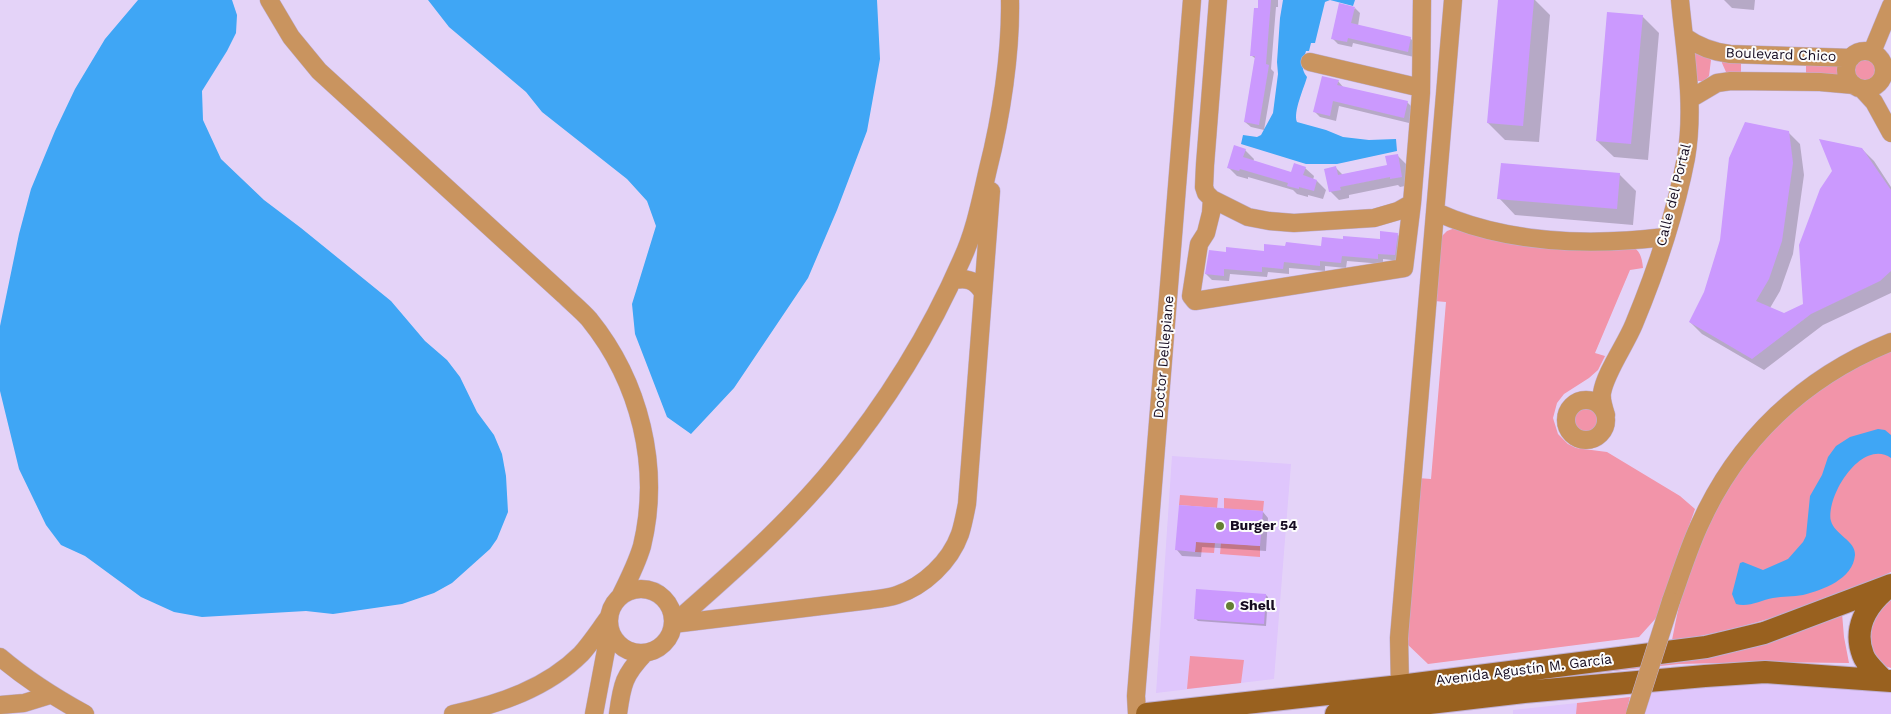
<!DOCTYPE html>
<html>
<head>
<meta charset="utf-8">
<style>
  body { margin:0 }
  canvas { display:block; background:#e4d3f8 }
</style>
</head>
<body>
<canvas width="1891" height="714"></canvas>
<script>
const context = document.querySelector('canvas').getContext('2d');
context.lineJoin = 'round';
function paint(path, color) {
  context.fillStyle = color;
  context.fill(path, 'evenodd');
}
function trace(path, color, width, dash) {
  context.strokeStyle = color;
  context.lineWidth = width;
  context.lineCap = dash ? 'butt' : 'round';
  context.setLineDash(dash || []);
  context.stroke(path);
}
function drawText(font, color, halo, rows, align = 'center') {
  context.font = font + ' "Work Sans",sans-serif';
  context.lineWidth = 4;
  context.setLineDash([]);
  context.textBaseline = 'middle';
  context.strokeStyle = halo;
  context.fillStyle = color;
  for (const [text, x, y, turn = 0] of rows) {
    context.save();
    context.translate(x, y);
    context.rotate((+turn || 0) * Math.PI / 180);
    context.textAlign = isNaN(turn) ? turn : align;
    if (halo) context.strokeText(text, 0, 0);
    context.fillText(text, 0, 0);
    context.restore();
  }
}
paint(new Path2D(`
  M1172,456l119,8 -17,215 -118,14z
  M1760,679l131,12v23h-247l9,-31z
  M1577,703l-1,11h-63v-4z`), '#dfc6fc');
paint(new Path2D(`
  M1697,52l11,2 3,6 -2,16 -5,5h-8l-3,-27z
  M1722,57l116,8v12l-32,-1v-11l-65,-4v11h-15l-4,-9z
  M1854 71a12 12 0 1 1 24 0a12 12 0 1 1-24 0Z
  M1455,228l175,17c10,5 12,12 13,23l-13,2 -35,83 10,3 -7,14 -9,8 -25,16 -7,9 -4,15 5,16 10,10 8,4 31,4 73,44 15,13 -38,108 -18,20 -211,27 -24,-23 14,-163 13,1 15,-177 -12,-1 5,-62 8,-8z
  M1891,349v223c-68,33 -141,55 -215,69l-4,-1c4,-19 7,-38 13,-56 22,-70 63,-144 123,-189 26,-19 54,-32 83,-46z
  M1572 421a14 14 0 1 1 28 0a14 14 0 1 1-28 0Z
  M1180,495l38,3 -1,10 -38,-3z
  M1224,498l40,3 -1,10 -39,-2z
  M1196,542l19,1 -1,10 -19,-1z
  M1221,543l39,3v11l-40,-3z
  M1891,598v70c-19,-4 -20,-24 -25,-40z
  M1842,613l2,24 5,26 -84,-1 -86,2 -151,16z
  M1190,656l54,4 -3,23 -54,6z
  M1630,697l-4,17h-50l1,-11z`), '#f294a9');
paint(new Path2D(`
  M138,0h94l5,15 -1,18 -9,18 -25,40 1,29 18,39 43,41 37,28 90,73 34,40 22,19 13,17 17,35 17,23 8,19 4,22 2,36 -11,27 -7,10 -38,34 -18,10 -32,11 -69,10 -27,-3 -104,6 -28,-5 -33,-15 -56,-41 -24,-11 -15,-20 -27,-56 -19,-78v-65l19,-92 12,-45 24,-58 20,-42 30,-50z
  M428,0h449l3,59 -13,72 -30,79 -29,68 -74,110 -43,46 -24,-17 -32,-83 -3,-30 24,-78 -9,-25 -20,-22 -85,-67 -16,-20 -77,-65z
  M1283,0h72l-2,6 -23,-6 -5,2 -10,41h-4l-2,8h-3c-3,11 -6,17 1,26 -3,11 -14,35 -10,45l29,8 17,7 26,3 27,-1 1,12 -60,13h-31l-65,-20 2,-9 14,2 4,-2 12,-22 5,-39 -1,-12 3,-44z
  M1878,429l7,1 6,5v23c-29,-20 -65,37 -60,63 3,13 25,20 24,34 -2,24 -32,35 -52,40 -10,2 -20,1 -30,3 -12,2 -25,10 -37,6l-4,-10 8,-31 3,-1 20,8 25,-11 15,-17 3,-6 4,-40 12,-21 6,-18 8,-11 14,-9z`), '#3fa6f5');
paint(new Path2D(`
  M1259,0h19v7h-2l-5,62 3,3 -10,58 -13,-3 -6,-5 11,-63 -4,-3 7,-46z
  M1499,0h36l15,15 -11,127 -34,-2 -17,-17z
  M1724,0h31l-1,10 -22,-2z
  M1355,8l5,5 -2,13 52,12 6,6 -2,13 -61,-14 -1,4 -14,-3 -6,-6z
  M1642,16l17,17 -11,127 -34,-3 -17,-16z
  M1338,81l6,7 63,14 6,6 -4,15 -70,-17 -3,15 -16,-4 -6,-6z
  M1788,132l12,12 4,31 -11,79 -13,37 -10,17 14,6 20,-9 58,-156 12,12 17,26v106l-68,32 -59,45 -62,-36 -12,-12z
  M1245,150l9,9 -1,3 39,11 13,-5 9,8 -1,4 4,1 9,9 -3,9 -15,-4v2l-11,-3 -4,-4 -45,-13v2l-11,-3 -9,-9z
  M1397,155l9,9 4,21 -10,2 -2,-2 -49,10v3l-10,2 -9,-9 6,-23 7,7 46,-9z
  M1619,174l17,17 -3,34 -118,-10 -16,-17z
  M1397,234l6,6 -3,21 -17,-2v5l-36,-3 -1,7 -21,-2v5l-36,-3v6l-21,-2 -1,5 -37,-3 -1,7 -17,-1 -6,-6 21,-21 38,-1 57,-5 59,-7z
  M1263,512l5,6 -2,33 -64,-4 -1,10 -19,-1 -5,-6z
  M1266,595l2,2 -2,29 -68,-5 -3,-3z`), '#0003');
paint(new Path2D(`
  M1258,0h13l-5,64 3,1 -10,60 -15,-3 11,-66h-5l4,-48h4z
  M1498,0h36l-11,126 -36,-3z
  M1339,3l16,4 -4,16 60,14 -3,15 -60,-14 -1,4 -16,-3z
  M1607,12l36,3 -12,129 -35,-3z
  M1322,76l17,4 -2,5 71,16 -4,17 -71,-17 -3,15 -17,-4z
  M1745,122l44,9 4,32 -11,78 -13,38 -13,22 28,12 19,-9 -4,-59 21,-56 12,-18 -13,-32 43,9 29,42v81l-11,10 -69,33 -59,45 -63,-37 15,-30 16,-52 9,-82z
  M1234,145l12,4 -3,8 48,15 3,-9 12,4 -3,8 14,5 -3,11 -15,-4v2l-12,-3 1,-3 -48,-14 -1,2 -12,-3z
  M1398,154l4,23 -12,2v-2l-50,10 1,3 -12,2 -5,-23 12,-3 2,9 49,-10 -2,-9z
  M1501,163l119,10 -3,36 -120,-10z
  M1380,231l18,2 -3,22 -17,-1v5l-36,-3 -1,7 -21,-2v5l-36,-4 -1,7 -21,-2v5l-38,-3v7l-19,-2 4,-24 17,2v-5l38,4v-7l21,2 1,-4 35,4 1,-9 21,2v-3l37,3z
  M1179,505l84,6 -3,35 -64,-4 -1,10 -20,-2z
  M1196,589l70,5 -2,30 -70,-5z`), '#cb99fe');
const minor = new Path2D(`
  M269,0l22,37 28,34 245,224c8,8 17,15 25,24 51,63 72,148 53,227 -5,17 -13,33 -21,49
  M1218,0l-13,165 -1,22 2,6 6,6 36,18 21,4 25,2 80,-5 24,-7 14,-8 9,-110 1,-93
  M1685,37c14,10 28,15 45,17l121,4
  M1846 70a19 19 0 1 1 38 0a19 19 0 1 1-38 0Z
  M1872,52l19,-46
  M1310,62l111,26
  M1862,89l12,13 17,31
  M1690,99l27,-16 14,-2 89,1 34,3
  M1212,199l-1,14 -5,20 -7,11 -8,52 4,5 209,-33 8,-65
  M1436,212c71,32 154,34 229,25
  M952,281c14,-4 24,-1 31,12
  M1566 420a20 20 0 1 1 40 0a20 20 0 1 1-40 0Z
  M1606,415c-2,-6 -5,-15 -4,-22 3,-20 24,-49 32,-69 22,-53 41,-109 52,-166 9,-53 -1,-105 -6,-158
  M609 621a32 32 0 1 1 64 0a32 32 0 1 1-64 0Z
  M1671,601c9,-25 17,-51 28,-75 38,-86 105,-149 192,-184
  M673,624c56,-49 113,-99 160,-156 52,-63 96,-133 129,-209 13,-28 19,-60 26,-90 13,-51 23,-116 22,-169
  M673,624l197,-24c8,-1 18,-2 27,-5 27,-9 53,-33 63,-61 3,-9 5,-20 7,-30l24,-313
  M0,657c27,23 54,40 85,57
  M1400,686l-1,-48 54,-638
  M0,705l24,-2 26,-8
  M453,714c47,-10 94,-26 128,-60 10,-11 19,-25 28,-37
  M594,714l16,-85
  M618,714c4,-30 6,-39 27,-61
  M1137,714l-1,-18 56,-696`);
const major = new Path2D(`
  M1883,680c-7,-8 -17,-16 -20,-25 -10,-26 3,-49 23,-66
  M1147,714l253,-28 306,-39 58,-14 127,-48
  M1336,714l188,-22 181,-16 60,-4 126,9`);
trace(minor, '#bfafd1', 19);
trace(major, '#bfafd1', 24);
trace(minor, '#c9945f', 18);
trace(major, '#99611f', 22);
const minorBridge = new Path2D(`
  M1635,714l36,-113`);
trace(minorBridge, '#bfafd1', 19, []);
trace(minorBridge, '#c9945f', 18);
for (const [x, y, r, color] of [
  [1220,526,5,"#657f33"],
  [1230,606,5,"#657f33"]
]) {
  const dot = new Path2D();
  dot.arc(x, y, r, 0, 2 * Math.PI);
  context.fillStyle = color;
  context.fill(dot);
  trace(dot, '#fcfcfc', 2);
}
drawText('14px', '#160c21', '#fcfcfc', [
  ["Boulevard Chico",1781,55,2],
  ["Calle del Portal",1674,195,-76],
  ["Doctor Dellepiane",1164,357,-85],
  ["Avenida Agustín M. García",1524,670,-7]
]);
drawText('bold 14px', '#160c21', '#fcfcfc', [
  ["Burger 54",1230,526],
  ["Shell",1240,606]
], 'left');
</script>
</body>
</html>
